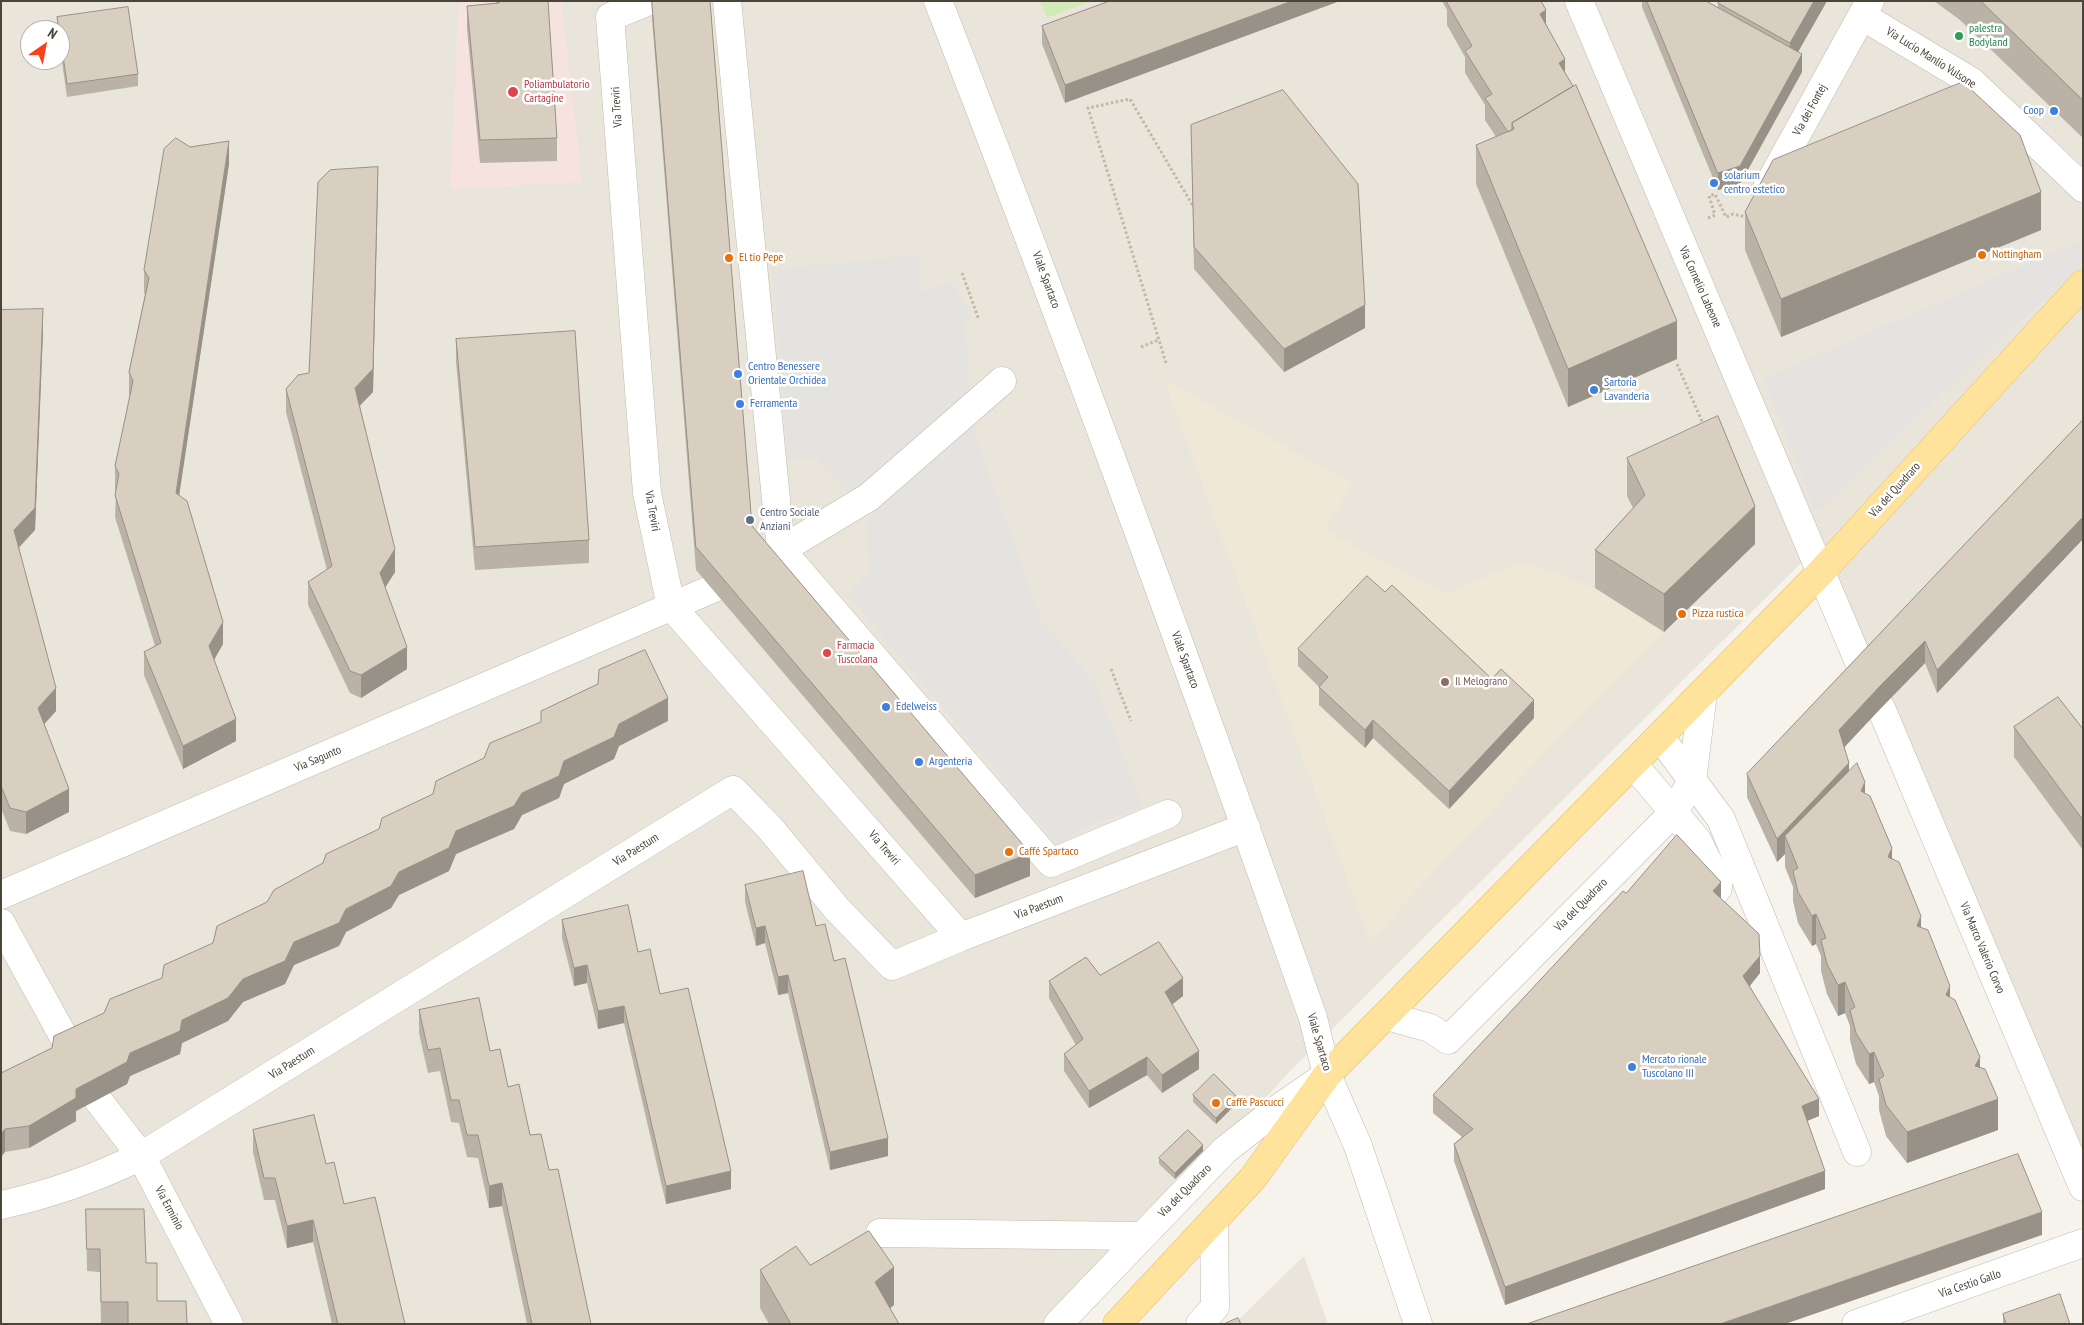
<!DOCTYPE html>
<html>
<head>
<meta charset="utf-8">
<style>
  body { margin:0 }
  #map { position:relative; width:2084px; height:1325px; overflow:hidden; background:#f6f3ec; font-family:"PT Sans Narrow",sans-serif }
  canvas { display:block }
  .frame { position:absolute; inset:0; border:2px solid #4b4439; pointer-events:none }
  .north { position:absolute; left:20px; top:20px; width:50px; height:50px; box-sizing:border-box; background:#fff; border:1px solid #b7b4b0; border-radius:50%; rotate:33deg; font-size:14px; font-weight:700; line-height:20px; text-align:center; color:#4b4439 }
  .north::after { content:''; display:block; margin:auto; width:18px; height:22px; background:#fc3f1d; clip-path:polygon(50% 0,100% 100%,50% 72%,0 100%) }
</style>
</head>
<body>
<div id="map">
<canvas width="2084" height="1325"></canvas>
<div class="frame"></div>
<div class="north">N</div>
</div>
<script>
const context = document.querySelector('canvas').getContext('2d');
context.lineJoin = 'round';
function paint(path, color) {
  context.fillStyle = color;
  context.fill(path, 'evenodd');
}
function trace(path, color, width, dash) {
  context.strokeStyle = color;
  context.lineWidth = width;
  context.lineCap = dash ? 'butt' : 'round';
  context.setLineDash(dash || []);
  context.stroke(path);
}
function drawText(font, color, halo, rows, align = 'center') {
  context.font = font + ' "PT Sans Narrow",sans-serif';
  context.lineWidth = 5;
  context.setLineDash([]);
  context.textBaseline = 'middle';
  context.strokeStyle = halo;
  context.fillStyle = color;
  for (const [text, x, y, turn = 0] of rows) {
    context.save();
    context.translate(x, y);
    context.rotate((+turn || 0) * Math.PI / 180);
    context.textAlign = isNaN(turn) ? turn : align;
    if (halo) context.strokeText(text, 0, 0);
    context.fillText(text, 0, 0);
    context.restore();
  }
}
paint(new Path2D(`
  M1,1h2082v1184l-274,-630 -518,515 -231,254h-1059zM30,30h30v30h-30z
  M1304,1256l24,68h-94l7,-7z`), '#eae5da');
paint(new Path2D(`
  M1164,380l188,103 -27,47 120,64 77,-32 73,26 69,44 -99,99 -195,210z`), '#efe8d6');
paint(new Path2D(`
  M459,1h102l21,181 -132,7z`), '#f6e3e0');
paint(new Path2D(`
  M1040,1h51l-44,17z`), '#d2eab5');
paint(new Path2D(`
  M2083,240v22l-267,250 -52,-134z
  M920,255l2,38 30,-12 18,34 -6,3 7,79 -119,101 -34,-40 -30,3 -16,-191z
  M972,427l71,197 51,57 49,126 -61,21 -22,20 -213,-255 22,-20 -3,-54z`), '#e5e3e0');
const minor = new Path2D(`
  M649,1l-39,16 37,476 24,113 290,331
  M727,1l54,549 270,313 117,-49
  M938,1c131,336 255,676 375,1017l14,57 31,71 60,178
  M1579,1l285,673
  M1862,16l110,66 111,106
  M1767,188l103,-187
  M766,559l103,-62 133,-116
  M1881,708l202,479
  M1660,737l61,82 136,333
  M1633,764l64,76 21,42v6l-4,5
  M1,895l711,-306
  M1,923l70,127
  M1387,1016l43,12 18,12 226,-228 18,-31 11,-88
  M98,1100l43,56 88,168
  M1,1205c51,-11 93,-26 140,-49l592,-366 36,37 68,82 55,57 69,-29 285,-110
  M880,1233l261,3
  M1058,1324l167,-174 51,-40 48,-33
  M1200,1324l15,-17 -1,-87
  M1856,1324l227,-81`);
const major = new Path2D(`
  M1117,1324l136,-146 74,-103 494,-503 262,-288`);
trace(minor, '#c2bbae', 29);
trace(major, '#e6c16a', 29);
trace(new Path2D(`
  M1708,218l7,-3 -6,-19 6,-2 11,23 7,-3 13,3
  M962,273l17,47
  M1141,347l17,-7
  M1166,363l-78,-255 42,-9 63,107
  M1677,364l27,62
  M1111,669l20,52`), '#c4b79f', 3, [2.5, 2.5]);
trace(minor, '#fff', 28);
trace(major, '#ffe39c', 28);
paint(new Path2D(`
  M496,1h52l9,137v23l-77,2 -13,-134v-23l29,-3z
  M652,1h58l42,525 278,350 -55,22 -279,-328 -44,-552z
  M1110,1l-45,102 -23,-59v-18z
  M1442,1h99l5,23 131,335 -109,48 -92,-223v-39l20,-8 -11,-17v-15l-20,-32v-16l-18,-32v-15z
  M1642,1h64l12,7v-5l109,-2 -29,51 4,20 -62,112 -22,6 -76,-183z
  M1934,1h149v137l-123,-118z
  M57,17l81,57v12l-71,11 -7,-49v-18h-3z
  M1191,125l174,203 -81,44 -90,-103z
  M190,147l39,17 -50,331 44,149 -9,15 22,82 -53,28 -39,-94v-23l11,-6 -40,-129 1,-26 -1,-2v-23l15,-69 -1,-2v-23l16,-78 -1,-1v-23z
  M378,190l-5,202 -13,14 35,166 -10,15 22,82 -46,29 -11,-5 -42,-88v-23l19,-12 -41,-158v-23l23,-16z
  M1745,212l296,18 -260,107 -36,-87z
  M1,310l42,22 -8,198 -16,18 37,163 -12,13 25,88 -43,22 -16,-3 -9,-23z
  M456,339l133,201v23l-114,7 -19,-208z
  M2083,420v119l-146,154 -12,-30 -44,45 -37,39 5,24 16,22 115,275 18,62 -91,33 -21,-27 -7,-26v-14l-5,-14 -5,2 -13,-20 -6,-24v-14l-5,-13 -7,3 -11,-22 -6,-23v-15l-5,-12 -4,2 -14,-23 -5,-22v-14l-8,-20v-13l-8,8 -30,-65v-23z
  M1627,458l128,86 -91,88 -69,-44v-38l38,-42 -6,-12z
  M1298,649l236,69 -85,91 -76,-71 -8,10 -46,-43v-18l-21,-21z
  M668,721l-49,25 -5,13 -50,25 -5,14 -37,17 -8,14 -58,25 -7,17 -50,24 -8,13 -45,24 -7,14 -45,19 -9,19 -42,18 -15,19 -46,22 -2,11 -50,22 -3,8 -51,27v10l-47,27 -24,4 -4,5v-84l51,-25 52,-35 58,-35 51,-35z
  M2014,727l69,2v121l-69,-93z
  M745,885l71,41 18,35 54,195 -58,14 -42,-177 -10,2 -13,-52 -9,3 -11,-44z
  M1626,893l95,6 39,74 -10,13 69,130 -12,5 18,68 -320,116 -51,-144v-17l8,-7 -29,-24v-18z
  M562,920l76,32 22,42 71,195 -65,15 -42,-181 -26,6 -11,-46 -13,3 -12,-48z
  M1100,975l83,21 -11,8 27,65 -37,24 -15,-18 -58,33 -25,-37v-17l12,-9 -27,-47v-17z
  M419,1010l71,41 18,36 22,48 19,35 42,154h-64l-25,-118 -13,2 -11,-50 -11,-1 -8,-34 -8,-1 -11,-51 -12,2 -9,-40z
  M1193,1095l44,8 -21,21 -23,-22z
  M253,1130l73,34 18,40 61,120h-73l-19,-82 -26,6 -12,-48h-11l-11,-48z
  M1203,1151l-28,28 -16,-15v-6z
  M86,1209l60,54 11,38 30,23h-86l-1,-52 -13,-1z
  M810,1265l84,40 -4,3 9,16h-130l-9,-16v-38z
  M2003,1314l67,10h-67z`), '#bab2a6');
paint(new Path2D(`
  M1292,1h48l-275,102v-18z
  M1814,1h13l-37,65v-23z
  M1546,10v23l-6,-19z
  M1802,54v18l-62,112 -22,6v-17z
  M1565,59v22l-6,-18z
  M229,141v23l-53,352v-23z
  M378,167l-5,225 -18,18v-22z
  M2041,192v38l-260,107v-38z
  M1365,305v23l-81,44v-23z
  M43,309v23l-8,198 -21,22v-22z
  M1677,321v38l-109,48v-38z
  M1755,506v38l-91,88v-38z
  M2083,517v22l-146,154v-23z
  M395,549v23l-15,24v-23z
  M223,622v22l-14,25v-23z
  M1925,641v22l-44,45 -42,45v-23l42,-45z
  M407,647v22l-46,29v-23z
  M56,688v23l-18,20v-23z
  M668,698v23l-49,25 -5,13 -50,25 -5,14 -37,17 -8,14 -58,25 -7,17 -50,24 -8,13 -45,24 -7,14 -45,19 -9,19 -42,18 -15,19 -46,22 -2,11 -50,22 -3,8 -51,27v10l-47,27v-22l47,-37 106,-69 61,-41 51,-37 52,-33 110,-78 66,-38 42,-32 55,-37z
  M1534,700v18l-85,91v-18z
  M236,719v22l-53,28v-23z
  M1373,720v18l-8,10v-18z
  M1849,763v23l-64,50v18l-8,8v-23z
  M1865,782v30l-4,-21z
  M69,789v23l-43,22v-22z
  M1892,848v31l-4,-22z
  M1030,853v23l-55,22v-23z
  M1721,882v18l-8,-9z
  M1816,914v30l-4,2v-30z
  M1921,916v31l-4,-21z
  M765,926v17l-9,3v-18z
  M1760,956v17l-17,21v-18z
  M587,965v18l-13,3v-18z
  M788,975v18l-10,2v-18z
  M1183,978v18l-18,14v-18z
  M1845,982v31l-7,3v-31z
  M1950,986v31l-4,-22z
  M624,1006v17l-26,6v-18z
  M1199,1051v18l-37,24v-18z
  M1874,1052v30l-5,2v-30z
  M1147,1057v18l-58,33v-17z
  M1980,1057v31l-5,-22z
  M1237,1097v6l-21,21v-6z
  M1819,1099v17l-17,7v-17z
  M1998,1099v31l-91,33v-31z
  M5,1129v23l-4,5v-23z
  M888,1138v18l-58,14v-18z
  M1203,1145v6l-28,28v-6z
  M731,1171v18l-65,15v-18z
  M1825,1171v18l-320,116v-18z
  M502,1183v23l-13,2v-22z
  M2042,1212v23l-257,89h-65z
  M313,1220v22l-26,6v-22z
  M894,1267v38l-19,15v-38z`), '#979187');
const building = new Path2D(`
  M499,1h49l9,137 -77,2 -13,-134 32,-3z
  M652,1h58l42,525 278,327 -55,22 -279,-328z
  M1110,1h182l-227,84 -23,-59z
  M1449,1h92l5,9 -6,4 25,45 -6,4 14,23 -61,37v7l-4,2 -23,-34 7,-4 -27,-43 7,-5 -25,-43z
  M1647,1h59l96,53 -62,112 -22,7z
  M1719,1h95l-24,42 -72,-40z
  M1981,1h102v99z
  M128,7l10,67 -71,10 -7,-49v-5h-1l-2,-13z
  M1963,82l57,53 21,57 -260,107 -36,-87 28,-52z
  M1576,85l101,236 -109,48 -92,-224 38,-16 -2,-6z
  M1283,90l75,94 7,121 -81,44 -90,-102 -3,-122z
  M176,138l14,9 39,-6 -53,352 11,8 36,121 -14,24 27,73 -53,27 -39,-94 17,-9 -46,-148 4,-21 -4,-8 18,-85 -4,-9 20,-94 -5,-8 20,-121z
  M378,167l-5,202 -18,19 40,161 -15,24 27,74 -46,28 -11,-4 -42,-89 24,-16 -46,-177 12,-14 11,-2 9,-191 12,-12z
  M43,309l-8,199 -21,22 42,158 -18,20 31,81 -43,23 -16,-4 -9,-22v-476z
  M575,331l14,209 -114,7 -19,-208z
  M1718,416l37,90 -91,88 -69,-44 50,-55 -18,-37z
  M2083,420v97l-146,153 -12,-29 -44,44 -42,45 10,33 -72,76 -30,-65z
  M1367,576l18,16 7,-7 100,94 9,-10 33,31 -85,91 -76,-71 -8,10 -46,-43 9,-10 -30,-28z
  M645,650l23,48 -49,26 -5,13 -50,24 -5,15 -37,17 -8,13 -58,25 -7,17 -50,24 -8,14 -45,23 -7,14 -45,19 -9,19 -42,18 -15,19 -46,22 -2,11 -50,22 -3,9 -51,27v9l-47,28 -24,3 -4,5v-61l51,-25 2,-12 50,-23 6,-14 52,-21 2,-13 49,-22 4,-17 50,-24 7,-12 49,-27 3,-9 53,-25 3,-11 51,-24 3,-13 48,-23 6,-15 51,-21v-11l57,-27 1,-14z
  M2058,697l25,32v91l-69,-93z
  M1857,763l8,19 -4,9 9,5 22,52 -4,9 11,5 22,54 -4,10 11,4 22,56 -4,9 9,5 25,57 -5,9 10,3 13,30 -91,33 -21,-27 -7,-26 5,-3 -10,-24 -5,2 -13,-21 -6,-23 5,-3 -10,-25 -7,3 -11,-21 -6,-24 5,-2 -10,-24 -4,2 -14,-24 -5,-21 5,-3 -13,-32z
  M1677,835l44,47 -8,9 46,43 1,22 -17,20 76,123 -17,7 23,65 -320,116 -51,-143 19,-15 -40,-34 190,-204 3,2z
  M803,871l13,55 9,-2 9,37 11,-3 43,180 -58,14 -42,-177 -10,2 -13,-51 -9,2 -11,-43z
  M628,905l10,47 12,-3 10,45 28,-6 43,183 -65,15 -42,-180 -26,5 -11,-46 -13,3 -12,-48z
  M1159,942l24,36 -18,14 34,59 -37,24 -15,-18 -58,34 -25,-37 19,-15 -34,-58 37,-24 14,18z
  M479,998l11,53 10,-2 8,38 11,-3 11,51 11,-1 8,36 9,-1 33,155h-59l-30,-141 -13,3 -11,-51h-11l-8,-35h-8l-11,-52 -12,2 -9,-40z
  M1214,1074l23,23 -21,21 -23,-23z
  M314,1115l12,49 8,-2 10,42 31,-7 30,127h-67l-25,-104 -26,6 -12,-48h-11l-11,-48z
  M1188,1130l15,15 -28,28 -16,-15z
  M2018,1154l24,58 -322,112h-193z
  M86,1209h58l2,54h11v38h29l1,23h-59v-22h-27l-1,-53h-13z
  M869,1231l25,36 -19,15 24,42h-108l-31,-54 36,-24 14,19z
  M2060,1294l10,30h-64l-3,-10z
  M1238,1318l3,6h-17z`);
paint(building, '#d8cfc1');
trace(building, '#979187', 1);
for (const [x, y, r, color] of [
  [1959,36,5,"#2e9e5b"],
  [513,92,6,"#e0444e"],
  [2054,111,5,"#3f7fe0"],
  [1714,183,5,"#3f7fe0"],
  [1982,255,5,"#e8710a"],
  [729,258,5,"#e8710a"],
  [738,374,5,"#3f7fe0"],
  [1594,390,5,"#3f7fe0"],
  [740,404,5,"#3f7fe0"],
  [750,520,5,"#5c6f8a"],
  [1682,614,5,"#e8710a"],
  [827,653,5,"#e0444e"],
  [1445,682,5,"#8d6e63"],
  [886,707,5,"#3f7fe0"],
  [919,762,5,"#3f7fe0"],
  [1009,852,5,"#e8710a"],
  [1632,1067,5,"#3f7fe0"],
  [1216,1103,5,"#e8710a"]
]) {
  const dot = new Path2D();
  dot.arc(x, y, r, 0, 2 * Math.PI);
  context.fillStyle = color;
  context.fill(dot);
  trace(dot, '#fff', 2);
}
drawText('12px', '#27864d', '#fff', [
  ["palestra",1969,29],
  ["Bodyland",1969,43]
], 'left');
drawText('12px', '#4b4439', '#fff', [
  ["Via Lucio Manlio Vulsone",1931,58,32],
  ["Via Treviri",617,107,-94],
  ["Via dei Fontej",1810,110,-61],
  ["Viale Spartaco",1046,280,70],
  ["Via Cornelio Labeone",1700,287,66],
  ["Via del Quadraro",1895,490,-48],
  ["Via Treviri",652,511,80],
  ["Viale Spartaco",1185,660,70],
  ["Via Sagunto",318,759,-23],
  ["Via Treviri",884,848,49],
  ["Via Paestum",636,850,-32],
  ["Via del Quadraro",1581,905,-45],
  ["Via Paestum",1039,907,-21],
  ["Via Marco Valerio Corvo",1982,948,67],
  ["Viale Spartaco",1319,1042,74],
  ["Via Paestum",292,1063,-32],
  ["Via del Quadraro",1185,1191,-45],
  ["Via Erminio",169,1208,62],
  ["Via Cestio Gallo",1970,1284,-19]
]);
drawText('12px', '#be3a42', '#fff', [
  ["Poliambulatorio",524,85],
  ["Cartagine",524,99],
  ["Farmacia",837,646],
  ["Tuscolana",837,660]
], 'left');
drawText('12px', '#366cbe', '#fff', [
  ["Coop",2044,111,"right"],
  ["solarium",1724,176],
  ["centro estetico",1724,190],
  ["Centro Benessere",748,367],
  ["Orientale Orchidea",748,381],
  ["Sartoria",1604,383],
  ["Lavanderia",1604,397],
  ["Ferramenta",750,404],
  ["Edelweiss",896,707],
  ["Argenteria",929,762],
  ["Mercato rionale",1642,1060],
  ["Tuscolano III",1642,1074]
], 'left');
drawText('12px', '#c56008', '#fff', [
  ["Nottingham",1992,255],
  ["El tio Pepe",739,258],
  ["Pizza rustica",1692,614],
  ["Caffé Spartaco",1019,852],
  ["Caffè Pascucci",1226,1103]
], 'left');
drawText('12px', '#4e5e75', '#fff', [
  ["Centro Sociale",760,513],
  ["Anziani",760,527]
], 'left');
drawText('12px', '#785e54', '#fff', [
  ["Il Melograno",1455,682]
], 'left');
</script>
</body>
</html>
